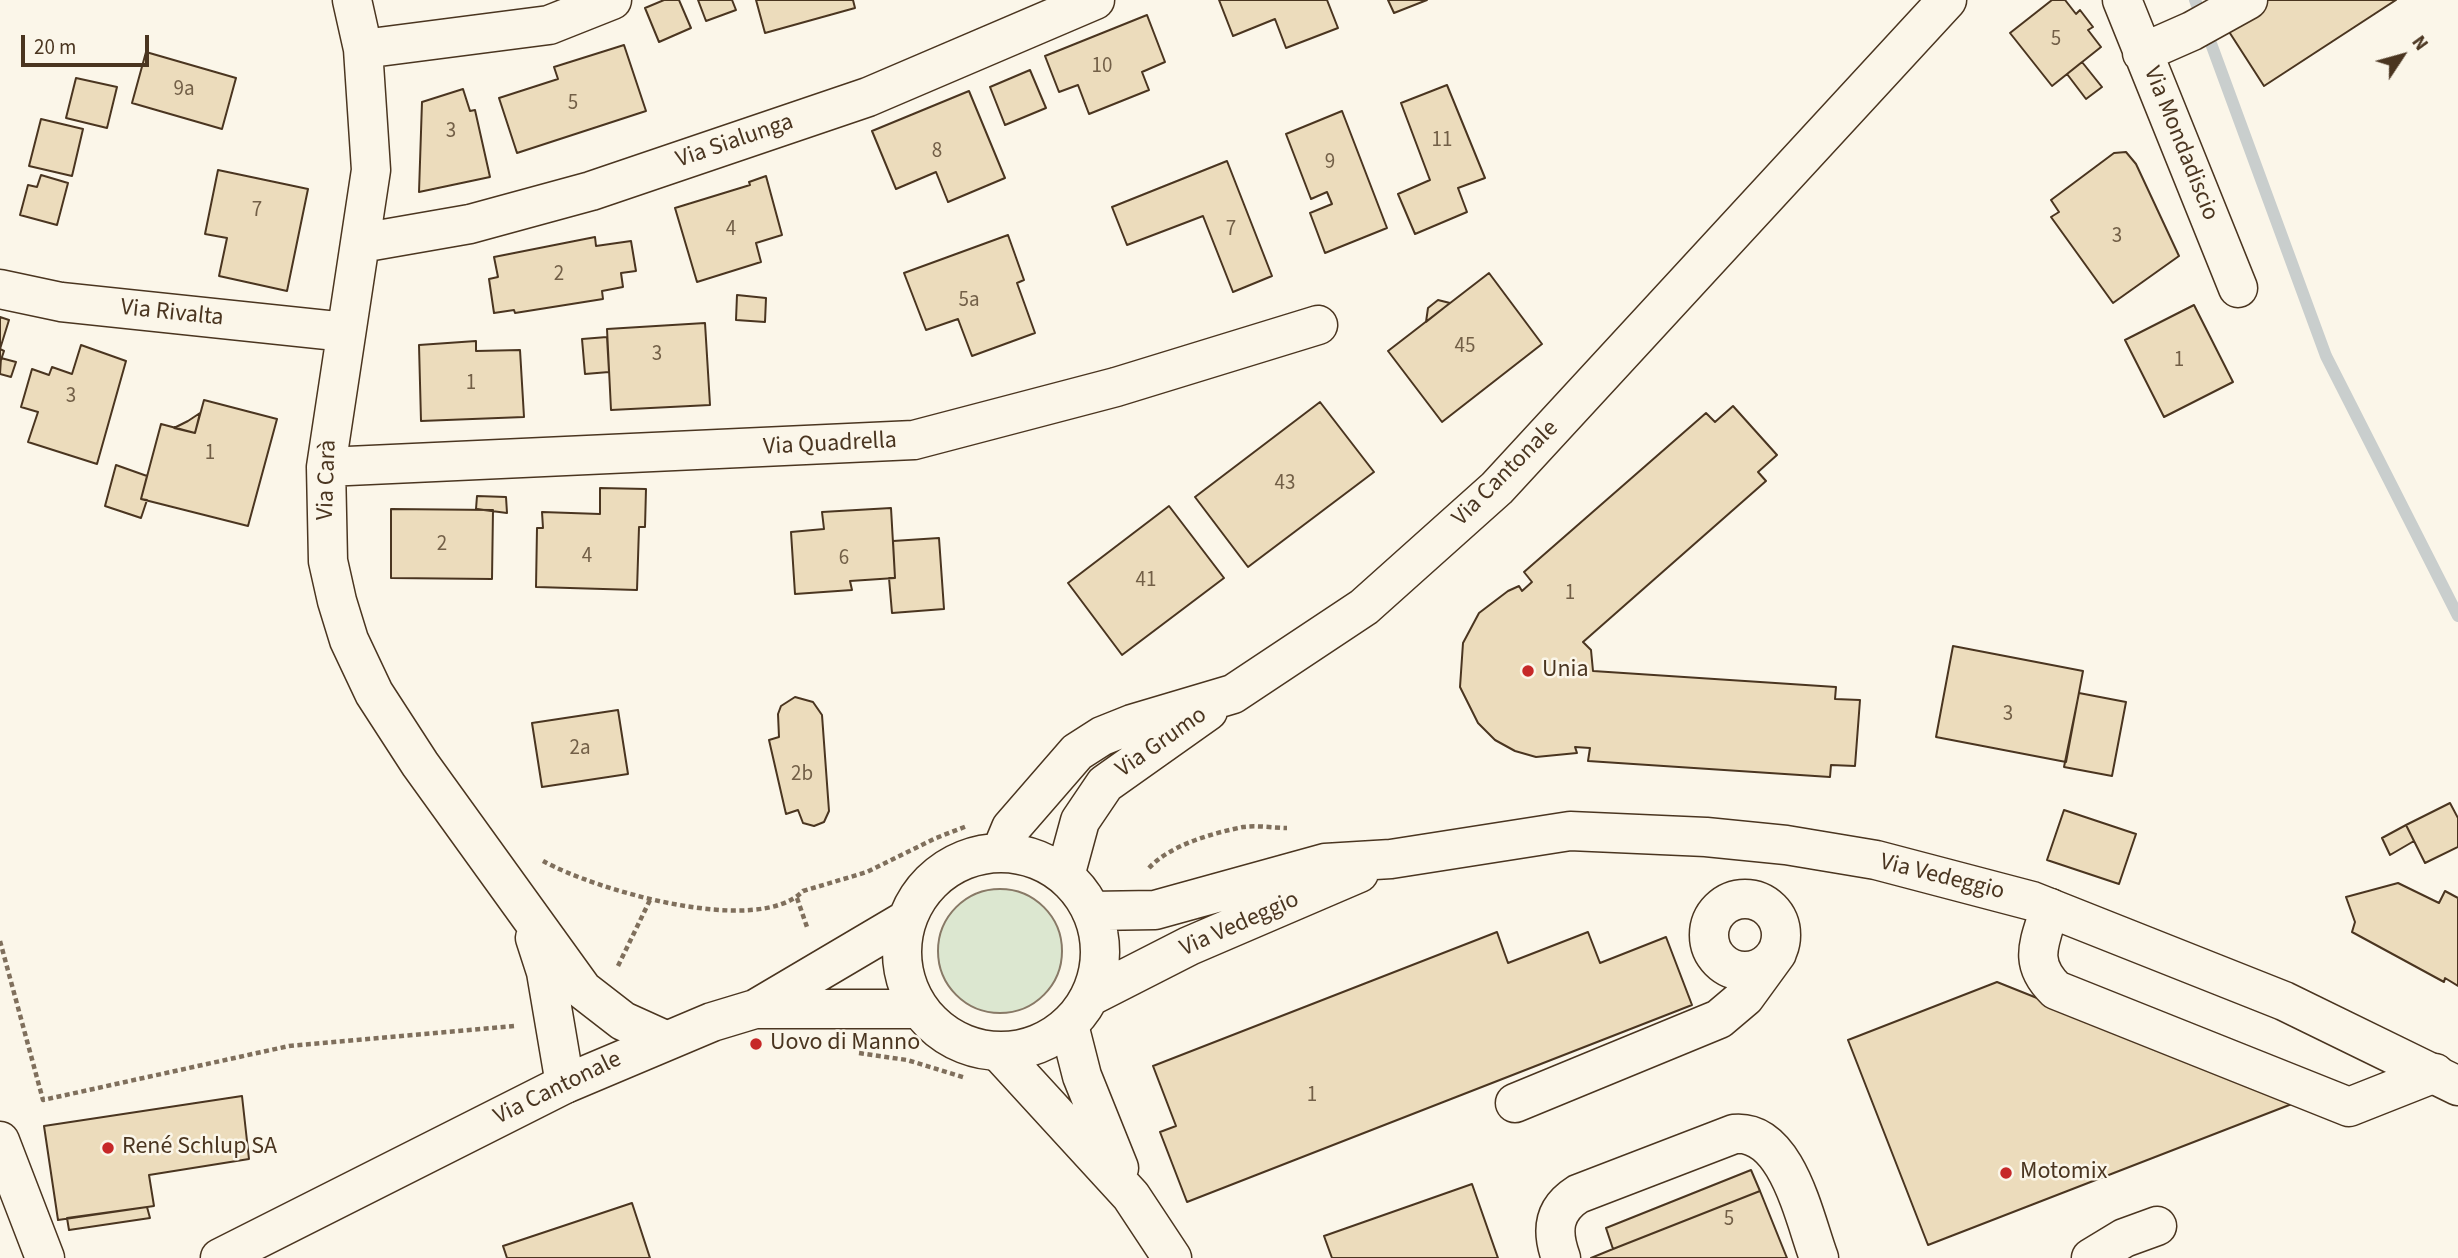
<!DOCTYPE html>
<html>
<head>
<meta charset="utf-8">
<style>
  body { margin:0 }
  #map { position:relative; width:2458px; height:1258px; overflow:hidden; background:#fbf6e9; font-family:"Source Sans 3",sans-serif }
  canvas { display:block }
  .north { position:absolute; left:2367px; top:21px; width:70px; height:70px; -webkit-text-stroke:5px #fbf6e9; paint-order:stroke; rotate:54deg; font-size:19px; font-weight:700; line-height:28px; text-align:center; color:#4a3520 }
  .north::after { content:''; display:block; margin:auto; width:24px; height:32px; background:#4a3520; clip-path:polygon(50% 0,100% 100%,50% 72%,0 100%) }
  .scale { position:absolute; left:21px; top:35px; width:128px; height:32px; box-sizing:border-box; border:4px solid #4a3520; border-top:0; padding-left:9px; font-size:21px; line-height:24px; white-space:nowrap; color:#4a3520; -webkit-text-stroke:5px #fbf6e9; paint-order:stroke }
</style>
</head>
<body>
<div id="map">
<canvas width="2458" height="1258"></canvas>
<div class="north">N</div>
<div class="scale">20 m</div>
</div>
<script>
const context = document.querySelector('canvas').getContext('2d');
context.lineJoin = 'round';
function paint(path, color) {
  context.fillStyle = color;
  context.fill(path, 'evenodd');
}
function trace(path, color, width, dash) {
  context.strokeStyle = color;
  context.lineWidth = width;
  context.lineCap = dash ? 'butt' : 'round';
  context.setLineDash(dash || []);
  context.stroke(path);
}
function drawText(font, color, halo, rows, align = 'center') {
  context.font = font + ' "Source Sans 3",sans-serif';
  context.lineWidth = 5;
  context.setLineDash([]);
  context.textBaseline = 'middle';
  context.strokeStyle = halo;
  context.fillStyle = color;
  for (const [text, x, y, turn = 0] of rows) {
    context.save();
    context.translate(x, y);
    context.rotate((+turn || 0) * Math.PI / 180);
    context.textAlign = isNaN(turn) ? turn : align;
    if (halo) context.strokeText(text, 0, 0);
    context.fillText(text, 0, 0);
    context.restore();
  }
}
const green = new Path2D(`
  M938 951a62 62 0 1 1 124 0a62 62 0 1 1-124 0Z`);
paint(green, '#dce7d0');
trace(green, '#887966', 2);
trace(new Path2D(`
  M2195,0l131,356 132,260`), '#c9cecd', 12);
const building = new Path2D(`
  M664,0h15l12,28 -32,14 -14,-34z
  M698,0h34l4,10 -30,11z
  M756,0h97l2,8 -90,25z
  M1219,0h108l11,28 -52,20 -11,-29 -42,17z
  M1388,0h39l-33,13z
  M2052,0h13l11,14 4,-4 13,17 -5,3 13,17 -49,39 -42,-53z
  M2267,0h129l-132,86 -38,-59z
  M1147,15l18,47 -23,10 7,18 -60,24 -11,-29 -19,7 -14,-36z
  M624,45l22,66 -129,42 -18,-55 59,-19 -4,-12z
  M146,52l90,26 -14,51 -90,-26z
  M2082,62l20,25 -16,12 -19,-25z
  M1030,70l16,38 -41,17 -15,-38z
  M76,78l41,9 -10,41 -41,-10z
  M1447,85l38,93 -27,10 9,24 -52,22 -17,-40 32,-14 -29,-77z
  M463,89l7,22 5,-1 15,67 -71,15 3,-90z
  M969,91l36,87 -57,24 -12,-30 -40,17 -24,-58z
  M1342,111l45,117 -62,25 -15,-40 22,-9 -5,-12 -16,7 -25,-65z
  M41,119l42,10 -11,47 -43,-10z
  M2126,152l10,12 43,92 -66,47 -62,-86 8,-5 -8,-12 63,-47z
  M1227,161l45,115 -39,16 -30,-76 -76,29 -15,-38z
  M218,170l90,19 -21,102 -68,-15 8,-38 -22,-4z
  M41,175l27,8 -11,42 -37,-10 8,-30 9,2z
  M766,176l16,59 -26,8 5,19 -64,20 -22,-74 75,-23 -1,-3z
  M1008,235l16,45 -7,3 18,50 -63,23 -14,-37 -32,11 -22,-57z
  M595,237l1,9 35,-5 5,30 -15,2 2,14 -21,4 1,8 -88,14 -1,-3 -20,3 -5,-34 9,-2 -4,-20z
  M1489,273l53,71 -100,78 -54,-71z
  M737,295l29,3 -1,24 -29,-2z
  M1438,300l12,3 -24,19 2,-14z
  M2194,305l39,77 -69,35 -39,-77z
  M0,317l9,3 -9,29 4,2 -4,12z
  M705,323l5,82 -99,5 -4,-81z
  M607,337l2,35 -24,2 -3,-35z
  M476,341v10l44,-1 4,67 -103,4 -2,-76z
  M81,345l45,16 -29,103 -69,-22 10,-30 -17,-5 11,-38 17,6 3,-8 20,7z
  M1,358l15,4 -5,15 -11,-3z
  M204,400l73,19 -29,107 -107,-27 20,-75 34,9z
  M1320,402l54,70 -126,95 -53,-70z
  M1733,406l44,49 -19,17 8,9 -183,161 8,8 2,21 243,16 -1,12 25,1 -5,66 -24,-1 -1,12 -242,-16 2,-13 -15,-1 2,6 -41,4 -21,-6 -20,-11 -17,-17 -18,-36 3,-44 16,-30 29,-22 11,-5 3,5 10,-9 -8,-10 182,-159 9,9z
  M200,413l-5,20 -21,-5 14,-7z
  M116,465l31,11 -6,23 6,1 -6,18 -36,-12z
  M600,488l46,1 -1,38h-6l-2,63 -101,-3 1,-59h6l-1,-16 58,2z
  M477,496l29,1 1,16 -31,-4z
  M1169,506l55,72 -102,77 -54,-72z
  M891,508l4,70 -45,3 2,9 -57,4 -4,-62 33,-3 -2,-17z
  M391,509l102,1 -1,69 -101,-1z
  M939,538l5,71 -52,4 -3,-35h6l-2,-37z
  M1953,646l130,25 -17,91 -130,-25z
  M2079,693l47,9 -14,74 -48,-9z
  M795,697l18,5 9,13 7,96 -5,11 -10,4 -11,-3 -5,-13 -12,4 -17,-74 10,-3 -1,-23 3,-8z
  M618,710l10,64 -86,13 -10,-64z
  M2450,803l8,15v29l-33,16 -19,-38z
  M2064,810l72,24 -17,50 -72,-24z
  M2406,825l8,16 -24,14 -8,-17z
  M2398,883l41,20 6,-12 13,7v88l-13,-8 -1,4 -92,-50 3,-10 -9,-25z
  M1497,932l11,31 80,-31 12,31 66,-26 26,68 -505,197 -27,-70 16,-6 -23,-60z
  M1997,982l300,120 -369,143 -80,-205z
  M242,1096l7,63 -100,16 5,31 -96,14 -14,-94z
  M1751,1170l9,21 -147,58 -7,-21z
  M1472,1184l26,74h-166l-8,-22z
  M1760,1191l27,67h-196l22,-9z
  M632,1203l18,55h-143l-4,-12z
  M147,1207l3,11 -81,12 -2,-12z`);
paint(building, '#ecdcbc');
trace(building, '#4a3520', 2);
const minor = new Path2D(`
  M352,0l11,49 8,121 -45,297 2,94 9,40 12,39 25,53 46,71 163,226 40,31 42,19
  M2122,0l116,288
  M363,49l186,-24 63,-25
  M2142,53l50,-22 56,-31
  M361,243l109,-19 121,-33 277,-94 227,-97
  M0,289l61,13 285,30
  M326,467l588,-27 202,-53 202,-62
  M1709 935a36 36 0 1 1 72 0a36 36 0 1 1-72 0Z
  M2050,908c-10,34 -23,54 6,82l293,117 86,-34
  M535,938l11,34 19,112
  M1069,1025l13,51 37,92
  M999,1052l132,144 41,62
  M1515,1103l204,-84 26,-22 32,-44
  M0,1141l45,117
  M1561,1258c-10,-27 -8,-48 17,-64l156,-60c53,-5 70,84 85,124
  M2091,1258l33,-20 33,-12`);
const major = new Path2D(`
  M1001,852l10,-24 66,-76 25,-16 30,-12 101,-30 131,-87 133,-119 450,-488
  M902 952a99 99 0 1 1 198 0a99 99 0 1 1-198 0Z
  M1065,876l15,-55 25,-37 103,-73
  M1091,911l64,-1 170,-47 66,-4 179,-28 136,6 80,8 90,15 156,41 252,100 174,85
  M1091,996l98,-50 170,-73
  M757,1008l149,-88
  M220,1258l345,-174 147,-62 43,-13h164`);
trace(minor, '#4a3520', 41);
trace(major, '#4a3520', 41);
trace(new Path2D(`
  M543,861c50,28 214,77 260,30l64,-19 69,-34 31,-12
  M1149,868c21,-23 64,-35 94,-41 14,-2 31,1 44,1
  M797,898l11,32
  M0,941l43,159 246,-54 225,-20
  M618,966l32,-66
  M859,1053l48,7 59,18`), '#7f6f5c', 4.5, [5, 3.5]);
trace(minor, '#fbf6e9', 38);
trace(major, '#fbf6e9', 38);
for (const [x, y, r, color] of [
  [1528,671,7,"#c62828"],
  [756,1044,7,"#c62828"],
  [108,1148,7,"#c62828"],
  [2006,1173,7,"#c62828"]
]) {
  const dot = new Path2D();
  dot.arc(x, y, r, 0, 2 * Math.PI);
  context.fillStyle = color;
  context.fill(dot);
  trace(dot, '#fbf6e9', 2.5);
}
drawText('21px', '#725f47', null, [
  ["5",2056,40],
  ["10",1102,67],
  ["9a",184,90],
  ["5",573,104],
  ["3",451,132],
  ["11",1442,141],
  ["8",937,152],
  ["9",1330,163],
  ["7",257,211],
  ["4",731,230],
  ["7",1231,230],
  ["3",2117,237],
  ["2",559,275],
  ["5a",969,301],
  ["45",1465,347],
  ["3",657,355],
  ["1",2179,361],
  ["1",471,384],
  ["3",71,397],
  ["1",210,454],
  ["43",1285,484],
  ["2",442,545],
  ["4",587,557],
  ["6",844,559],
  ["41",1146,581],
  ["1",1570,594],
  ["3",2008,715],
  ["2a",580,749],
  ["2b",802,775],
  ["1",1312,1096],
  ["5",1729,1220]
]);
drawText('24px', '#4a3520', '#fbf6e9', [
  ["Via Sialunga",735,142,-19],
  ["Via Mondadiscio",2180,144,68],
  ["Via Rivalta",172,314,6],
  ["Via Quadrella",830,445,-3],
  ["Via Cantonale",1506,474,-45],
  ["Via Carà",328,480,-88],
  ["Via Grumo",1162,743,-35],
  ["Via Vedeggio",1942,878,14],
  ["Via Vedeggio",1240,925,-24],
  ["Via Cantonale",558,1089,-26]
]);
drawText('24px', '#4a3520', '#fbf6e9', [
  ["Unia",1542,671],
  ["Uovo di Manno",770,1044],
  ["René Schlup SA",122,1148],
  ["Motomix",2020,1173]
], 'left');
</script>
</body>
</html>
